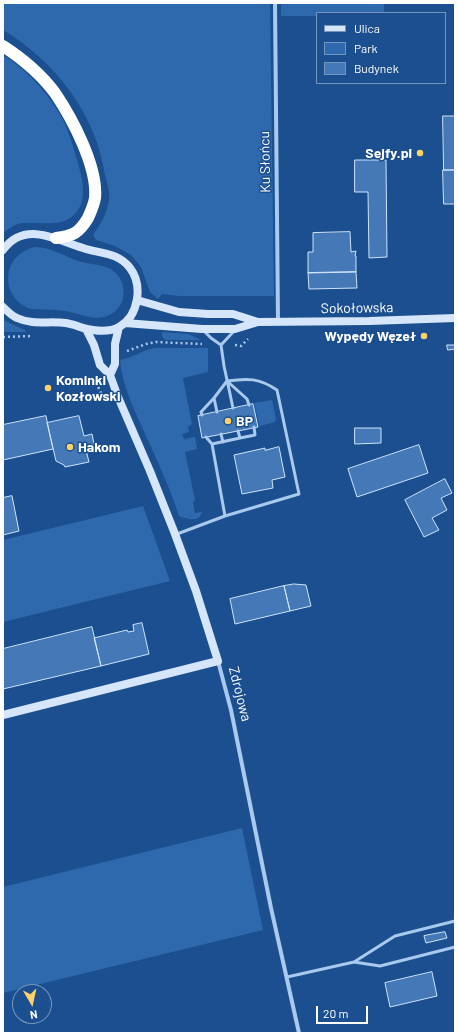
<!DOCTYPE html>
<html>
<head>
<meta charset="utf-8">
<style>
  body { margin:0 }
  #map { position:relative; width:458px; height:1036px; overflow:hidden; background:#1b4f8f; font-family:Barlow,sans-serif }
  canvas { display:block }
  .frame { position:absolute; inset:0; border:4px solid #fff; pointer-events:none }
  .legend { position:absolute; left:316px; top:12px; width:130px; height:72px; box-sizing:border-box; background:#1b4f8f; border:1px solid #7695bc; margin:0; padding:5px 7px; list-style:none; font-size:12px; color:#fff }
  .legend li { display:flex; align-items:center; gap:8px; height:20px }
  .legend b { width:20px; border:1px solid #7695bc }
  .north { position:absolute; left:12px; top:984px; width:40px; height:40px; box-sizing:border-box; background:#1b4f8f; border:1px solid #7695bc; border-radius:50%; rotate:171deg; font-size:11px; font-weight:700; line-height:16px; text-align:center; color:#fff }
  .north::after { content:''; display:block; margin:auto; width:14px; height:18px; background:#ffd166; clip-path:polygon(50% 0,100% 100%,50% 72%,0 100%) }
  .scale { position:absolute; left:316px; top:1006px; width:52px; height:18px; box-sizing:border-box; border:2px solid #fff; border-top:0; padding-left:5px; font-size:12px; line-height:14px; white-space:nowrap; color:#fff; -webkit-text-stroke:3px #1b4f8f; paint-order:stroke }
</style>
</head>
<body>
<div id="map">
<canvas width="458" height="1036"></canvas>
<div class="frame"></div>
<ul class="legend">
<li><b style="height:5px;background:#d6e6fa"></b>Ulica</li>
<li><b style="height:11px;background:#2e69ad"></b>Park</li>
<li><b style="height:11px;background:#4478b7"></b>Budynek</li>
</ul>
<div class="north">N</div>
<div class="scale">20 m</div>
</div>
<script>
const context = document.querySelector('canvas').getContext('2d');
context.lineJoin = 'round';
function paint(path, color) {
  context.fillStyle = color;
  context.fill(path, 'evenodd');
}
function trace(path, color, width, dash) {
  context.strokeStyle = color;
  context.lineWidth = width;
  context.lineCap = dash ? 'butt' : 'round';
  context.setLineDash(dash || []);
  context.stroke(path);
}
function drawText(font, color, halo, rows, align = 'center') {
  context.font = font + ' Barlow,sans-serif';
  context.lineWidth = 3;
  context.setLineDash([]);
  context.textBaseline = 'middle';
  context.strokeStyle = halo;
  context.fillStyle = color;
  for (const [text, x, y, turn = 0] of rows) {
    context.save();
    context.translate(x, y);
    context.rotate((+turn || 0) * Math.PI / 180);
    context.textAlign = isNaN(turn) ? turn : align;
    if (halo) context.strokeText(text, 0, 0);
    context.fillText(text, 0, 0);
    context.restore();
  }
}
paint(new Path2D(`
  M3,3h267l4,293h-96l-16,-2 -4,5 -8,-7 -9,-25 -10,-12 -16,-9 -19,-6 -3,-5c7,-10 15,-23 16,-36 1,-7 -2,-17 -4,-24 -9,-61 -50,-114 -102,-145z
  M281,3h103v10h-67v3h-36z
  M3,55c13,8 27,20 37,32 9,10 18,23 24,35 5,11 9,23 12,35 6,19 15,47 -6,61 -16,11 -42,0 -57,8 -3,2 -7,5 -10,7z
  M35,247c15,0 29,9 43,14 10,3 21,3 30,7 13,5 19,21 14,34 -3,7 -10,13 -18,15 -13,3 -26,-4 -39,-6 -11,-2 -23,-1 -34,-2 -31,-10 -31,-54 4,-62z
  M3,320l22,10 1,2h-23z
  M162,332l26,2 13,6h-36l-3,-4z
  M154,348h54v24l-25,6 9,46 -4,3 1,5 -7,2 2,5 11,-2 2,12 -12,3 10,48 -2,2 2,11 7,-1c-3,11 -15,7 -23,4 -10,-31 -24,-60 -37,-89 -10,-22 -20,-43 -22,-67 13,-2 21,-9 34,-12z
  M272,400l4,19 -1,3 -15,4 -1,-2 -5,-21z
  M143,506l27,75 -167,41v-82z
  M242,828l21,102 -260,63v-106z`), '#2e69ad');
const building = new Path2D(`
  M443,116h12v54h-11z
  M355,160h31l1,97 -18,1 -1,-66h-13z
  M443,170h12v37v-3h-11z
  M350,232l1,20 5,-1 -1,5h1v16l-48,1v-21h5v-19z
  M356,272l1,16 -48,1 -1,-16z
  M447,345h8v4l-7,1z
  M253,404l5,23 -56,11 -4,-22z
  M46,416l7,33 -50,11v-35z
  M79,416l5,20 8,-2 2,10 -9,2 4,16 -24,5 -1,-2 -8,-4 -9,-38z
  M355,428h26v15l-26,1z
  M419,445l9,28 -71,24 -9,-28z
  M279,447l6,30 -13,3 1,8 -31,6 -8,-39 31,-7v2z
  M445,479l7,14 -11,5 6,12 -15,8 7,12 -15,7 -19,-37z
  M12,496l7,35 -16,4v-37z
  M294,584l12,1 5,21 -21,5 -6,-25z
  M284,586l6,25 -55,13 -5,-25z
  M142,623l7,31 -48,12 -7,-28 33,-8 1,2 6,-1 -1,-6z
  M92,627l9,39 -98,23v-40z
  M445,932l2,6 -21,5 -2,-7z
  M432,972l5,24 -47,11 -5,-24z`);
paint(building, '#4478b7');
trace(building, '#cfe3fa', 1);
trace(new Path2D(`
  M3,337l29,-1
  M235,345l6,1 7,-7
  M127,351l19,-7 10,-2 46,2
  M94,378l8,17`), '#a9c9ee', 2.5, [2, 3]);
trace(new Path2D(`
  M204,331l7,7 10,7
  M221,345l3,21 9,42
  M221,345l14,-15
  M217,412l-3,-14 13,-17 20,18 2,6
  M202,415l-1,-3 13,-14
  M221,434l2,8
  M206,437l6,7
  M240,438l15,-3 -1,-8
  M225,516l74,-22 -22,-104c-18,-12 -29,-12 -50,-9
  M177,534l48,-18 -13,-72 28,-6 -2,-7
  M354,962l26,4 75,-19
  M287,977l67,-15 41,-26 60,-15`), '#a9c9ee', 3);
trace(new Path2D(`
  M275,3l3,319
  M218,661l13,49 40,198 28,125`), '#a9c9ee', 4);
trace(new Path2D(`
  M3,250c22,-30 53,-10 80,-2 17,6 35,4 47,20 13,17 9,48 -11,59 -11,6 -24,4 -36,1 -5,-2 -11,-4 -17,-5 -16,-2 -34,2 -49,-5 -5,-2 -10,-7 -14,-11
  M137,300l42,12 29,2h25l25,8
  M125,323l77,6h33l23,-7 111,-1 86,-3
  M110,375l5,-11v-20l4,-17
  M3,715l215,-54 -22,-70 -21,-57 -25,-63 -32,-74 -8,-22 -10,-10 -6,-20 -8,-16`), '#d6e6fa', 8);
trace(new Path2D(`
  M3,46c20,13 38,28 52,47 17,25 43,74 40,105 -1,7 -4,13 -7,20 -9,15 -15,18 -32,20`), '#fff', 12);
for (const [x, y, r, color] of [
  [420,153,4,"#ffd166"],
  [424,336,4,"#ffd166"],
  [48,388,4,"#ffd166"],
  [228,421,4,"#ffd166"],
  [70,447,4,"#ffd166"]
]) {
  const dot = new Path2D();
  dot.arc(x, y, r, 0, 2 * Math.PI);
  context.fillStyle = color;
  context.fill(dot);
  trace(dot, '#1b4f8f', 1.5);
}
drawText('bold 14px', '#fff', '#1b4f8f', [
  ["Sejfy.pl",412,153,"right"],
  ["Wypędy Węzeł",416,336,"right"],
  ["Kominki",56,380],
  ["Kozłowski",56,396],
  ["BP",236,421],
  ["Hakom",78,447]
], 'left');
drawText('14px', '#fff', '#1b4f8f', [
  ["Ku Słońcu",265,162,-91],
  ["Sokołowska",357,308,-1],
  ["Zdrojowa",240,694,76]
]);
</script>
</body>
</html>
